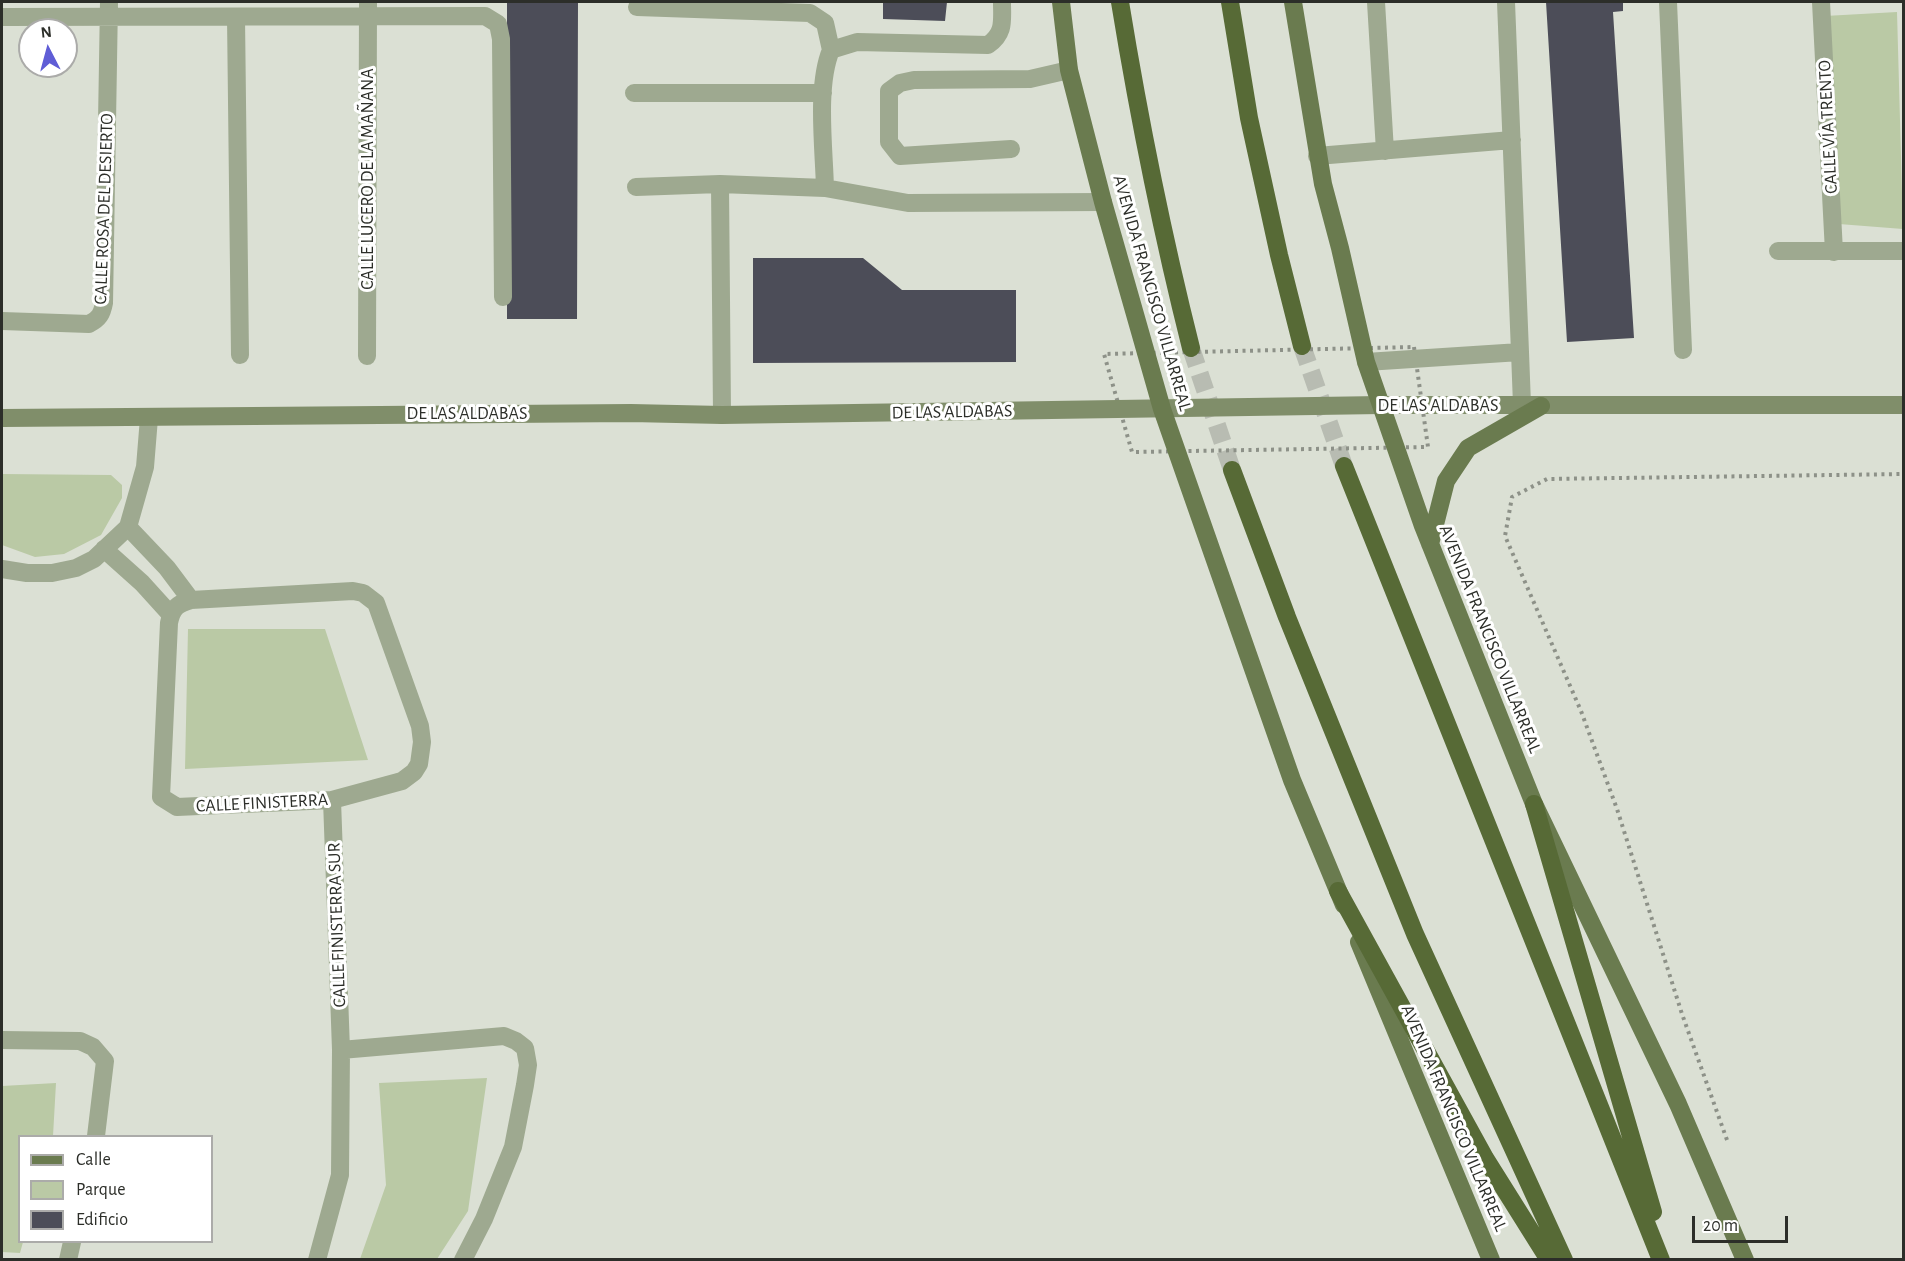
<!DOCTYPE html>
<html>
<head>
<meta charset="utf-8">
<style>
  body { margin:0 }
  #map { position:relative; width:1905px; height:1261px; overflow:hidden; background:#dbe0d4; font-family:"Alegreya Sans",sans-serif }
  canvas { display:block }
  .frame { position:absolute; inset:0; border:3px solid #2c2e29; pointer-events:none }
  .legend { position:absolute; left:18px; top:1135px; width:195px; height:108px; box-sizing:border-box; background:#fff; border:2px solid #ababa9; margin:0; padding:8px 10px; list-style:none; font-size:18px; color:#2c2e29 }
  .legend li { display:flex; align-items:center; gap:12px; height:30px }
  .legend b { width:30px; border:2px solid #ababa9 }
  .north { position:absolute; left:18px; top:18px; width:60px; height:60px; box-sizing:border-box; background:#fff; border:2px solid #ababa9; border-radius:50%; rotate:354deg; font-size:16px; font-weight:700; line-height:24px; text-align:center; color:#2c2e29 }
  .north::after { content:''; display:block; margin:auto; width:21px; height:27px; background:#5f5dd6; clip-path:polygon(50% 0,100% 100%,50% 72%,0 100%) }
  .scale { position:absolute; left:1692px; top:1216px; width:96px; height:27px; box-sizing:border-box; border:3px solid #2c2e29; border-top:0; padding-left:8px; font-size:18px; line-height:21px; white-space:nowrap; color:#2c2e29; -webkit-text-stroke:4px #fff; paint-order:stroke }
</style>
</head>
<body>
<div id="map">
<canvas width="1905" height="1261"></canvas>
<div class="frame"></div>
<ul class="legend">
<li><b style="height:8px;background:#6a7b4f"></b>Calle</li>
<li><b style="height:16px;background:#bac9a5"></b>Parque</li>
<li><b style="height:16px;background:#4c4d58"></b>Edificio</li>
</ul>
<div class="north">N</div>
<div class="scale">20 m</div>
</div>
<script>
const context = document.querySelector('canvas').getContext('2d');
context.lineJoin = 'round';
function paint(path, color) {
  context.fillStyle = color;
  context.fill(path, 'evenodd');
}
function trace(path, color, width, dash) {
  context.strokeStyle = color;
  context.lineWidth = width;
  context.lineCap = dash ? 'butt' : 'round';
  context.setLineDash(dash || []);
  context.stroke(path);
}
function drawText(font, color, halo, rows, align = 'center') {
  context.font = font + ' "Alegreya Sans",sans-serif';
  context.lineWidth = 6;
  context.setLineDash([]);
  context.textBaseline = 'middle';
  context.strokeStyle = halo;
  context.fillStyle = color;
  for (const [text, x, y, turn = 0] of rows) {
    context.save();
    context.translate(x, y);
    context.rotate((+turn || 0) * Math.PI / 180);
    context.textAlign = isNaN(turn) ? turn : align;
    if (halo) context.strokeText(text, 0, 0);
    context.fillText(text, 0, 0);
    context.restore();
  }
}
paint(new Path2D(`
  M1897,12l6,217 -64,-5 -14,-208z
  M2,474l109,1 11,10v13l-21,37 -37,19 -29,3 -33,-12z
  M188,629h137l43,131 -183,9z
  M487,1078l-19,133 -31,48h-77l26,-74 -7,-102z
  M56,1083l-3,53h-33v106h3l-3,11 -18,-1v-166z`), '#bac9a5');
paint(new Path2D(`
  M507,2h71l-1,317h-70z
  M883,2h64l-2,19 -62,-2z
  M1546,2h77v9l-10,1 21,326 -67,4z
  M753,258h110l39,32h114v72l-263,1z`), '#4c4d58');
trace(new Path2D(`
  M1302,346l42,120
  M1191,348l41,122`), '#b8bcb2', 18, [18, 9]);
trace(new Path2D(`
  M1414,347l14,100 -296,5 -28,-98z
  M1727,1140l-45,-126 -65,-205 -36,-98 -76,-175 7,-39 35,-18 357,-5`), '#8d9188', 4, [3, 4.5]);
trace(new Path2D(`
  M1376,2l9,149
  M1668,2l15,348
  M637,7l173,6 15,10 6,27
  M634,93h189
  M1011,149l-111,7 -11,-14v-51l11,-8 14,-3 116,-1 39,-9
  M1317,156l195,-16
  M720,184l2,231
  M636,187l84,-3 105,4 83,15 195,-1
  M825,188c-1,-40 -9,-102 6,-138l26,-8 131,3c17,-12 14,-24 14,-43
  M1520,352l2,53
  M1366,362l154,-10 -14,-350`), '#9ea990', 18);
trace(new Path2D(`
  M1821,2l13,250
  M2,17l483,-1 13,8 3,15 2,258
  M236,17l4,338
  M1778,251h126
  M2,321l87,3c10,-5 13,-10 15,-21l5,-301
  M367,356l1,-354
  M128,527l39,41 24,32
  M104,549l38,34 29,32
  M2,569l25,4h25l24,-5 18,-9 34,-32 17,-60 4,-49
  M353,591l10,2 13,10 44,123 2,16 -3,22 -5,8 -12,9 -70,19 -155,7 -16,-10 8,-174c3,-15 8,-19 22,-23z
  M2,1040l78,1 13,6 12,14 -9,75
  M341,1050l163,-14 12,5 9,7 3,17 -3,20 -12,62 -29,72 -21,41
  M68,1260l4,-18
  M317,1260l23,-85 1,-125 -9,-250`), '#9ea990', 18);
trace(new Path2D(`
  M2,418l629,-5 91,2 659,-10h523`), '#808e6a', 18);
trace(new Path2D(`
  M1061,2l8,68 34,132 59,207 130,371 52,125
  M1293,2l30,182 17,64 26,114 57,164 111,278 144,300 67,156
  M1430,544l16,-63 22,-33 73,-42
  M1359,942l132,318`), '#6a7b4f', 18);
trace(new Path2D(`
  M1120,2c19,116 42,231 71,346
  M1230,2l19,116 30,137 23,91
  M1344,466l317,794
  M1232,470l55,147 128,317 149,326
  M1534,804l119,408
  M1338,891l147,267 64,102`), '#576a36', 18);
drawText('18px', '#2c2e29', '#fff', [
  ["CALLE VÍA TRENTO",1828,127,-93],
  ["CALLE LUCERO DE LA MAÑANA",368,179,-90],
  ["CALLE ROSA DEL DESIERTO",104,209,-88],
  ["AVENIDA FRANCISCO VILLARREAL",1152,293,74],
  ["DE LAS ALDABAS",1438,406],
  ["DE LAS ALDABAS",952,412,-1],
  ["DE LAS ALDABAS",467,414],
  ["AVENIDA FRANCISCO VILLARREAL",1490,639,68],
  ["CALLE FINISTERRA",262,803,-3],
  ["CALLE FINISTERRA SUR",337,925,-92],
  ["AVENIDA FRANCISCO VILLARREAL",1454,1118,67]
]);
</script>
</body>
</html>
